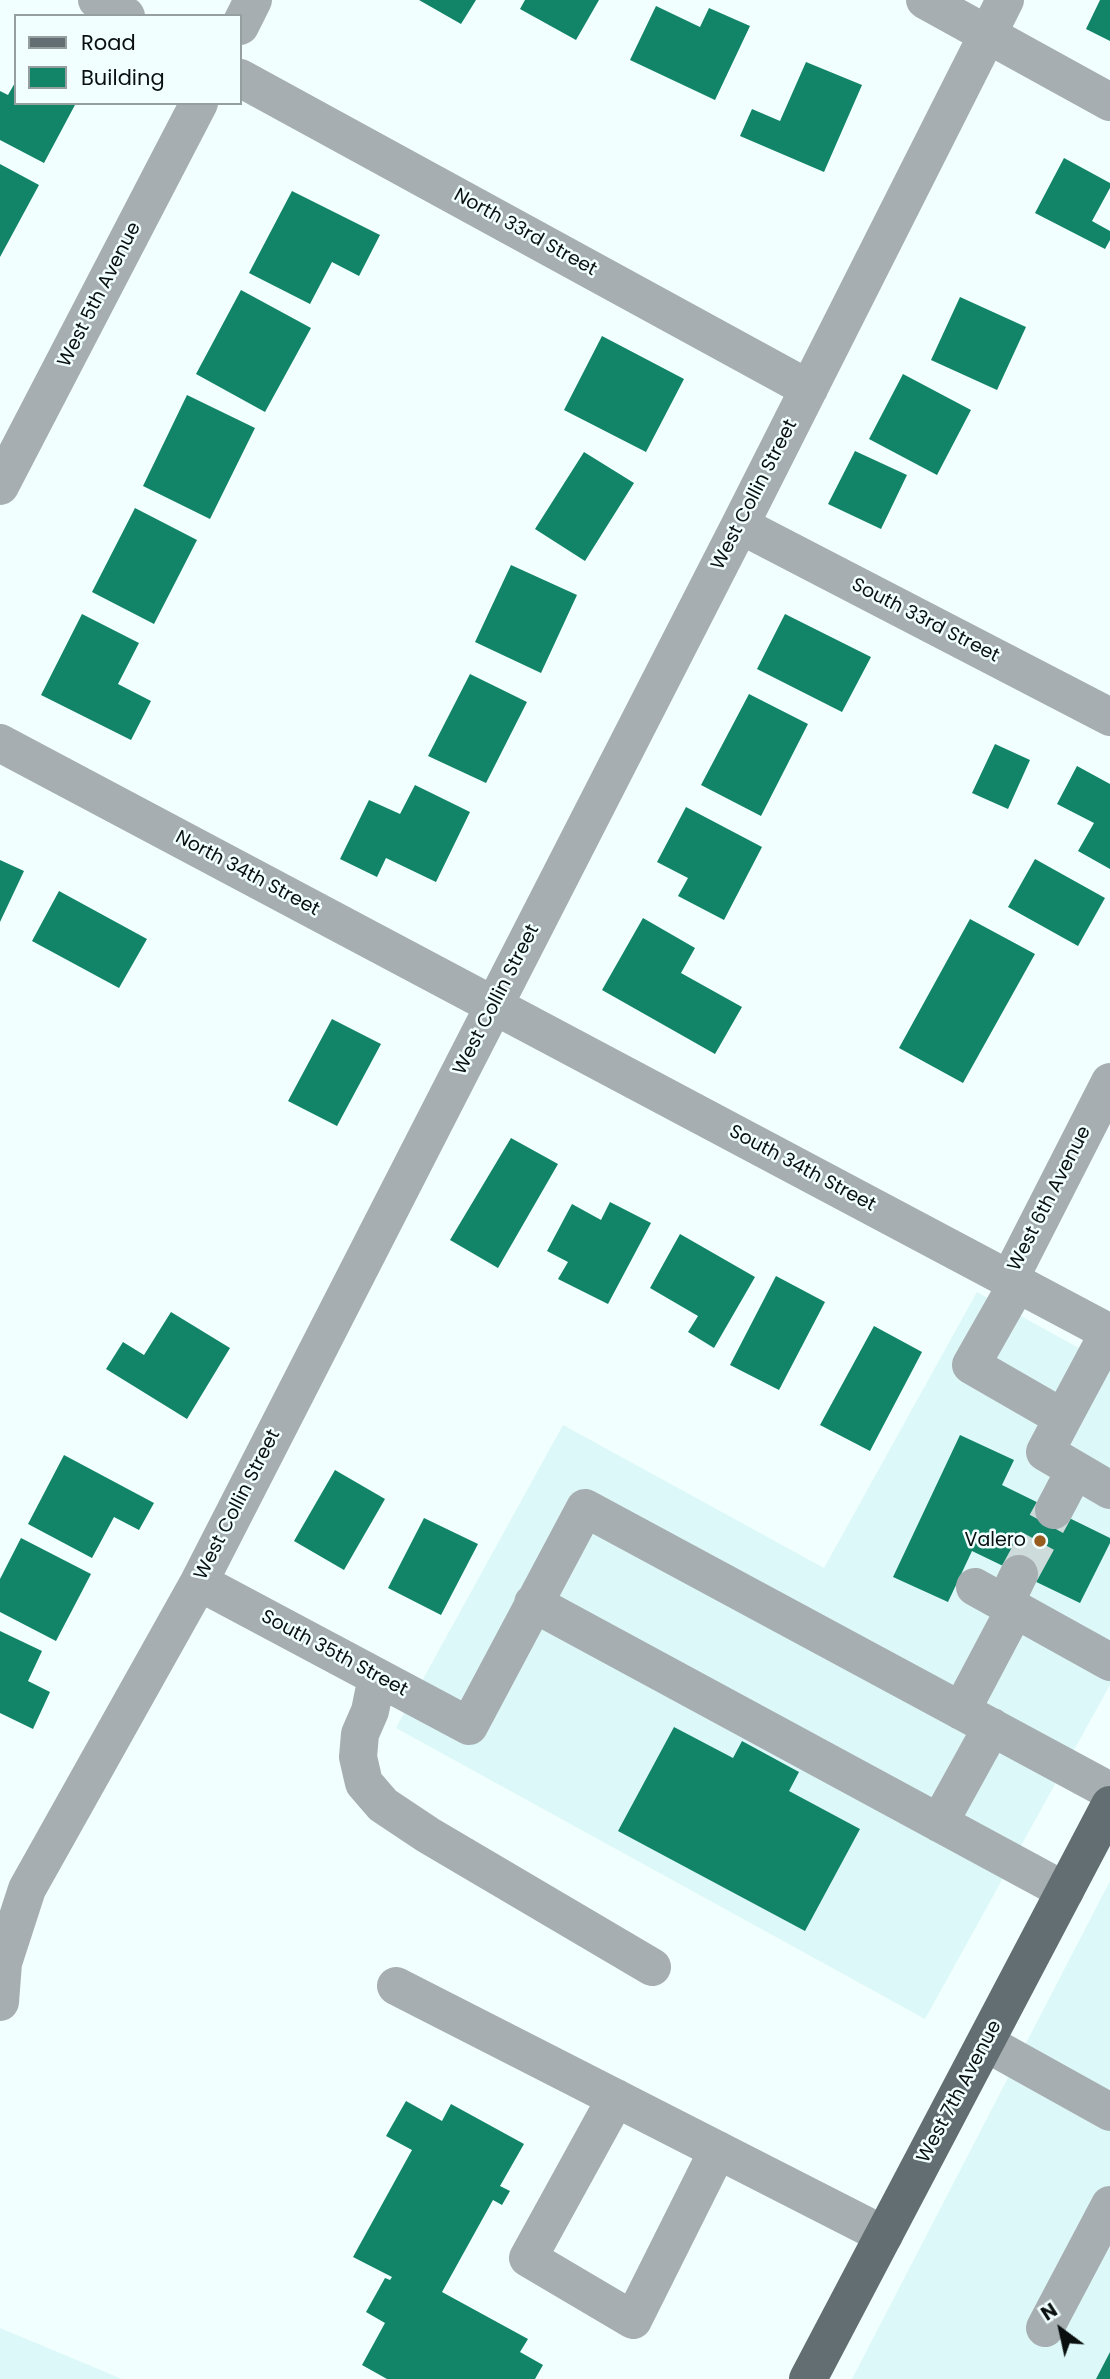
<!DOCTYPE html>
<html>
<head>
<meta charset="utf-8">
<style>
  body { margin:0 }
  #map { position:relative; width:1110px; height:2379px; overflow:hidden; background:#f1ffff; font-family:Poppins,sans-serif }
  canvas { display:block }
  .legend { position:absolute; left:14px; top:14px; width:228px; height:91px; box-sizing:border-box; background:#f1ffff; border:2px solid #959f9f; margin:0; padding:9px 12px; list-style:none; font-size:21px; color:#0a1010 }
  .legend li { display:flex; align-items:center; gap:14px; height:35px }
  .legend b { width:35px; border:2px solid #959f9f }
  .north { position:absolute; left:1026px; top:2295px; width:70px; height:70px; -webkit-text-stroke:5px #f1ffff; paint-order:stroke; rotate:327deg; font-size:19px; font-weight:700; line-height:28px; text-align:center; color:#0a1010 }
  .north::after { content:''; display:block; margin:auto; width:24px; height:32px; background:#0a1010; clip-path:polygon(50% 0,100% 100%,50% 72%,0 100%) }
</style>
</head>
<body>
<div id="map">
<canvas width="1110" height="2379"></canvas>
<ul class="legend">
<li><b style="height:9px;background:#626e72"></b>Road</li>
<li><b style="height:19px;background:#128568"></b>Building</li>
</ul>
<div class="north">N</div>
</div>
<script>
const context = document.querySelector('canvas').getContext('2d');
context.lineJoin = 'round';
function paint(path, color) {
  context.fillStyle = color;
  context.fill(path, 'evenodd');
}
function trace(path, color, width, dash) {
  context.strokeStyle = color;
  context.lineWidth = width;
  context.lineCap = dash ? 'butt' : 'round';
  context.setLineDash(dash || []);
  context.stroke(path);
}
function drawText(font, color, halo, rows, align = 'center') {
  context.font = font + ' Poppins,sans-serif';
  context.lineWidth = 5;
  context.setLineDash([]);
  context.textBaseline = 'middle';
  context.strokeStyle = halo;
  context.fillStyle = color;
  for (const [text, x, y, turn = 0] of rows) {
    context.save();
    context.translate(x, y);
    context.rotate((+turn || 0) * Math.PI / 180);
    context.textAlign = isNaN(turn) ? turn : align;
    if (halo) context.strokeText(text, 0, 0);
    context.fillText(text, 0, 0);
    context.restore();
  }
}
paint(new Path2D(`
  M977,1292l133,73v320l-185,334 -529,-291 167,-303 261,143z
  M1110,1881v498h-258z
  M0,2328l122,51h-122z`), '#ddf8f8');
paint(new Path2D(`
  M419,0h57l-15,24z
  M525,0h74l-23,40 -56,-31z
  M1100,0h10v41l-24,-12z
  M656,6l44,21 9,-19 41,18 -35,74 -85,-40z
  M806,62l56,23 -38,87 -84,-36 12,-27 28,12z
  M16,81v22h60l-32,60 -44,-23v-49l8,4z
  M1064,158l46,25v5l-18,33 18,10v9l-5,9 -70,-36z
  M0,164l39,21 -39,72z
  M292,191l88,44 -21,41 -27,-14 -22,42 -61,-31z
  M241,290l70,38 -46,84 -69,-38z
  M960,297l66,30 -29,63 -66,-30z
  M602,336l82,43 -38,73 -82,-42z
  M903,374l68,36 -34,65 -68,-36z
  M187,395l68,33 -45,91 -67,-33z
  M855,451l52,24 -26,54 -53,-25z
  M584,452l50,31 -49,78 -50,-32z
  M135,508l62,32 -43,84 -62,-32z
  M511,565l66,30 -36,78 -66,-31z
  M82,614l57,29 -21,41 33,17 -20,39 -90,-45z
  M785,614l86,43 -29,55 -85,-43z
  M470,674l57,28 -41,81 -58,-27z
  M749,694l59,30 -47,92 -60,-31z
  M995,744l35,16 -22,49 -36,-16z
  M1077,766l33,18v85l-32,-18 16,-28 -37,-19z
  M415,785l55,27 -34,70 -50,-24 -9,19 -37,-18 29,-59 31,14z
  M686,807l76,40 -38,73 -46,-24 10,-18 -31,-16z
  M1035,859l70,39 -27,48 -70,-39z
  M0,860l24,11 -24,51z
  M59,891l88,48 -28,49 -87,-47z
  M643,918l52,30 -14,25 61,34 -27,47 -113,-64z
  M970,919l65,35 -72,129 -64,-35z
  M332,1019l49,25 -44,82 -49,-25z
  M511,1138l47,26 -60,104 -48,-28z
  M610,1202l41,21 -43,81 -50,-25 10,-17 -21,-11 25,-47 29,16z
  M680,1234l75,43 -41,71 -26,-16 10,-16 -48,-28z
  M776,1276l49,26 -46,88 -49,-25z
  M171,1312l59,36 -43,71 -81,-50 17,-27 21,13z
  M874,1326l48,26 -52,99 -50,-26z
  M960,1435l54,25 -12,25 108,53v5l-30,60 -108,-52 -24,51 -55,-25z
  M64,1455l90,48 -15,27 -25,-13 -22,41 -64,-34z
  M335,1470l50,29 -41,71 -50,-29z
  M424,1518l54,26 -37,71 -53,-27z
  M21,1538l70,36 -35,67 -56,-29v-33z
  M0,1631l42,20 -14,30 22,11 -17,37 -33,-16z
  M674,1727l59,31 9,-17 57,31 -10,19 71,38 -55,102 -187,-100z
  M406,2101l36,20 9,-17 73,40 -24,42 10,5 -8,14 -9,-5 -51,92 86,47 -8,13 23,13 -8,14h-148l-25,-14 23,-42 -19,-11 19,-34 5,2 2,-3 -39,-20 59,-107 -26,-14z
  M1110,2352v27h-14z`), '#128568');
trace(new Path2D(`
  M1019,1574l35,-64`), '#cedbdb', 38, [38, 19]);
trace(new Path2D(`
  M97,0l29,16
  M925,0l185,102
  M240,26l13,-26
  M240,78l569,311
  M0,486l199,-383
  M740,525l370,192
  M0,743l1110,590
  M1009,1280l101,-198
  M1017,1284l-46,81 92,53 46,-86
  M1063,1418l-18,34 65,38
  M1054,1510l21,-40
  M199,1582l270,144 116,-218 525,283
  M975,1587l135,75
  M533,1603l532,288
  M1005,1603l14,-29
  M377,1677l-7,34 -10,23 -2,23 6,26 19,22 45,30 224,132
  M961,1711l54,-102
  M939,1823l53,-96
  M396,1986l488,249
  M0,2002l3,-39 24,-74 172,-307 541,-1057 265,-525
  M986,2043l124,69
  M616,2098l-88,160 105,62 85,-170
  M1045,2328l65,-123`), '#a7aeb1', 38);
trace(new Path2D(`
  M808,2379l302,-574`), '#626e72', 38);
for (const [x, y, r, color] of [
  [1040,1541,7,"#995c1f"]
]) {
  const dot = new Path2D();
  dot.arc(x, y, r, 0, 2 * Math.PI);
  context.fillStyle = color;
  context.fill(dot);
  trace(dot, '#f1ffff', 2.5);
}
drawText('19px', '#0a1010', '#f1ffff', [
  ["North 33rd Street",525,233,29],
  ["West 5th Avenue",100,295,-63],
  ["West Collin Street",755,495,-63],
  ["South 33rd Street",925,621,27],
  ["North 34th Street",247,874,28],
  ["West Collin Street",497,1000,-63],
  ["South 34th Street",802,1169,28],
  ["West 6th Avenue",1050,1199,-63],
  ["West Collin Street",238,1505,-63],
  ["South 35th Street",334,1654,28],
  ["West 7th Avenue",960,2092,-62]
]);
drawText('19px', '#0a1010', '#f1ffff', [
  ["Valero",1026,1541]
], 'right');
</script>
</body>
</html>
